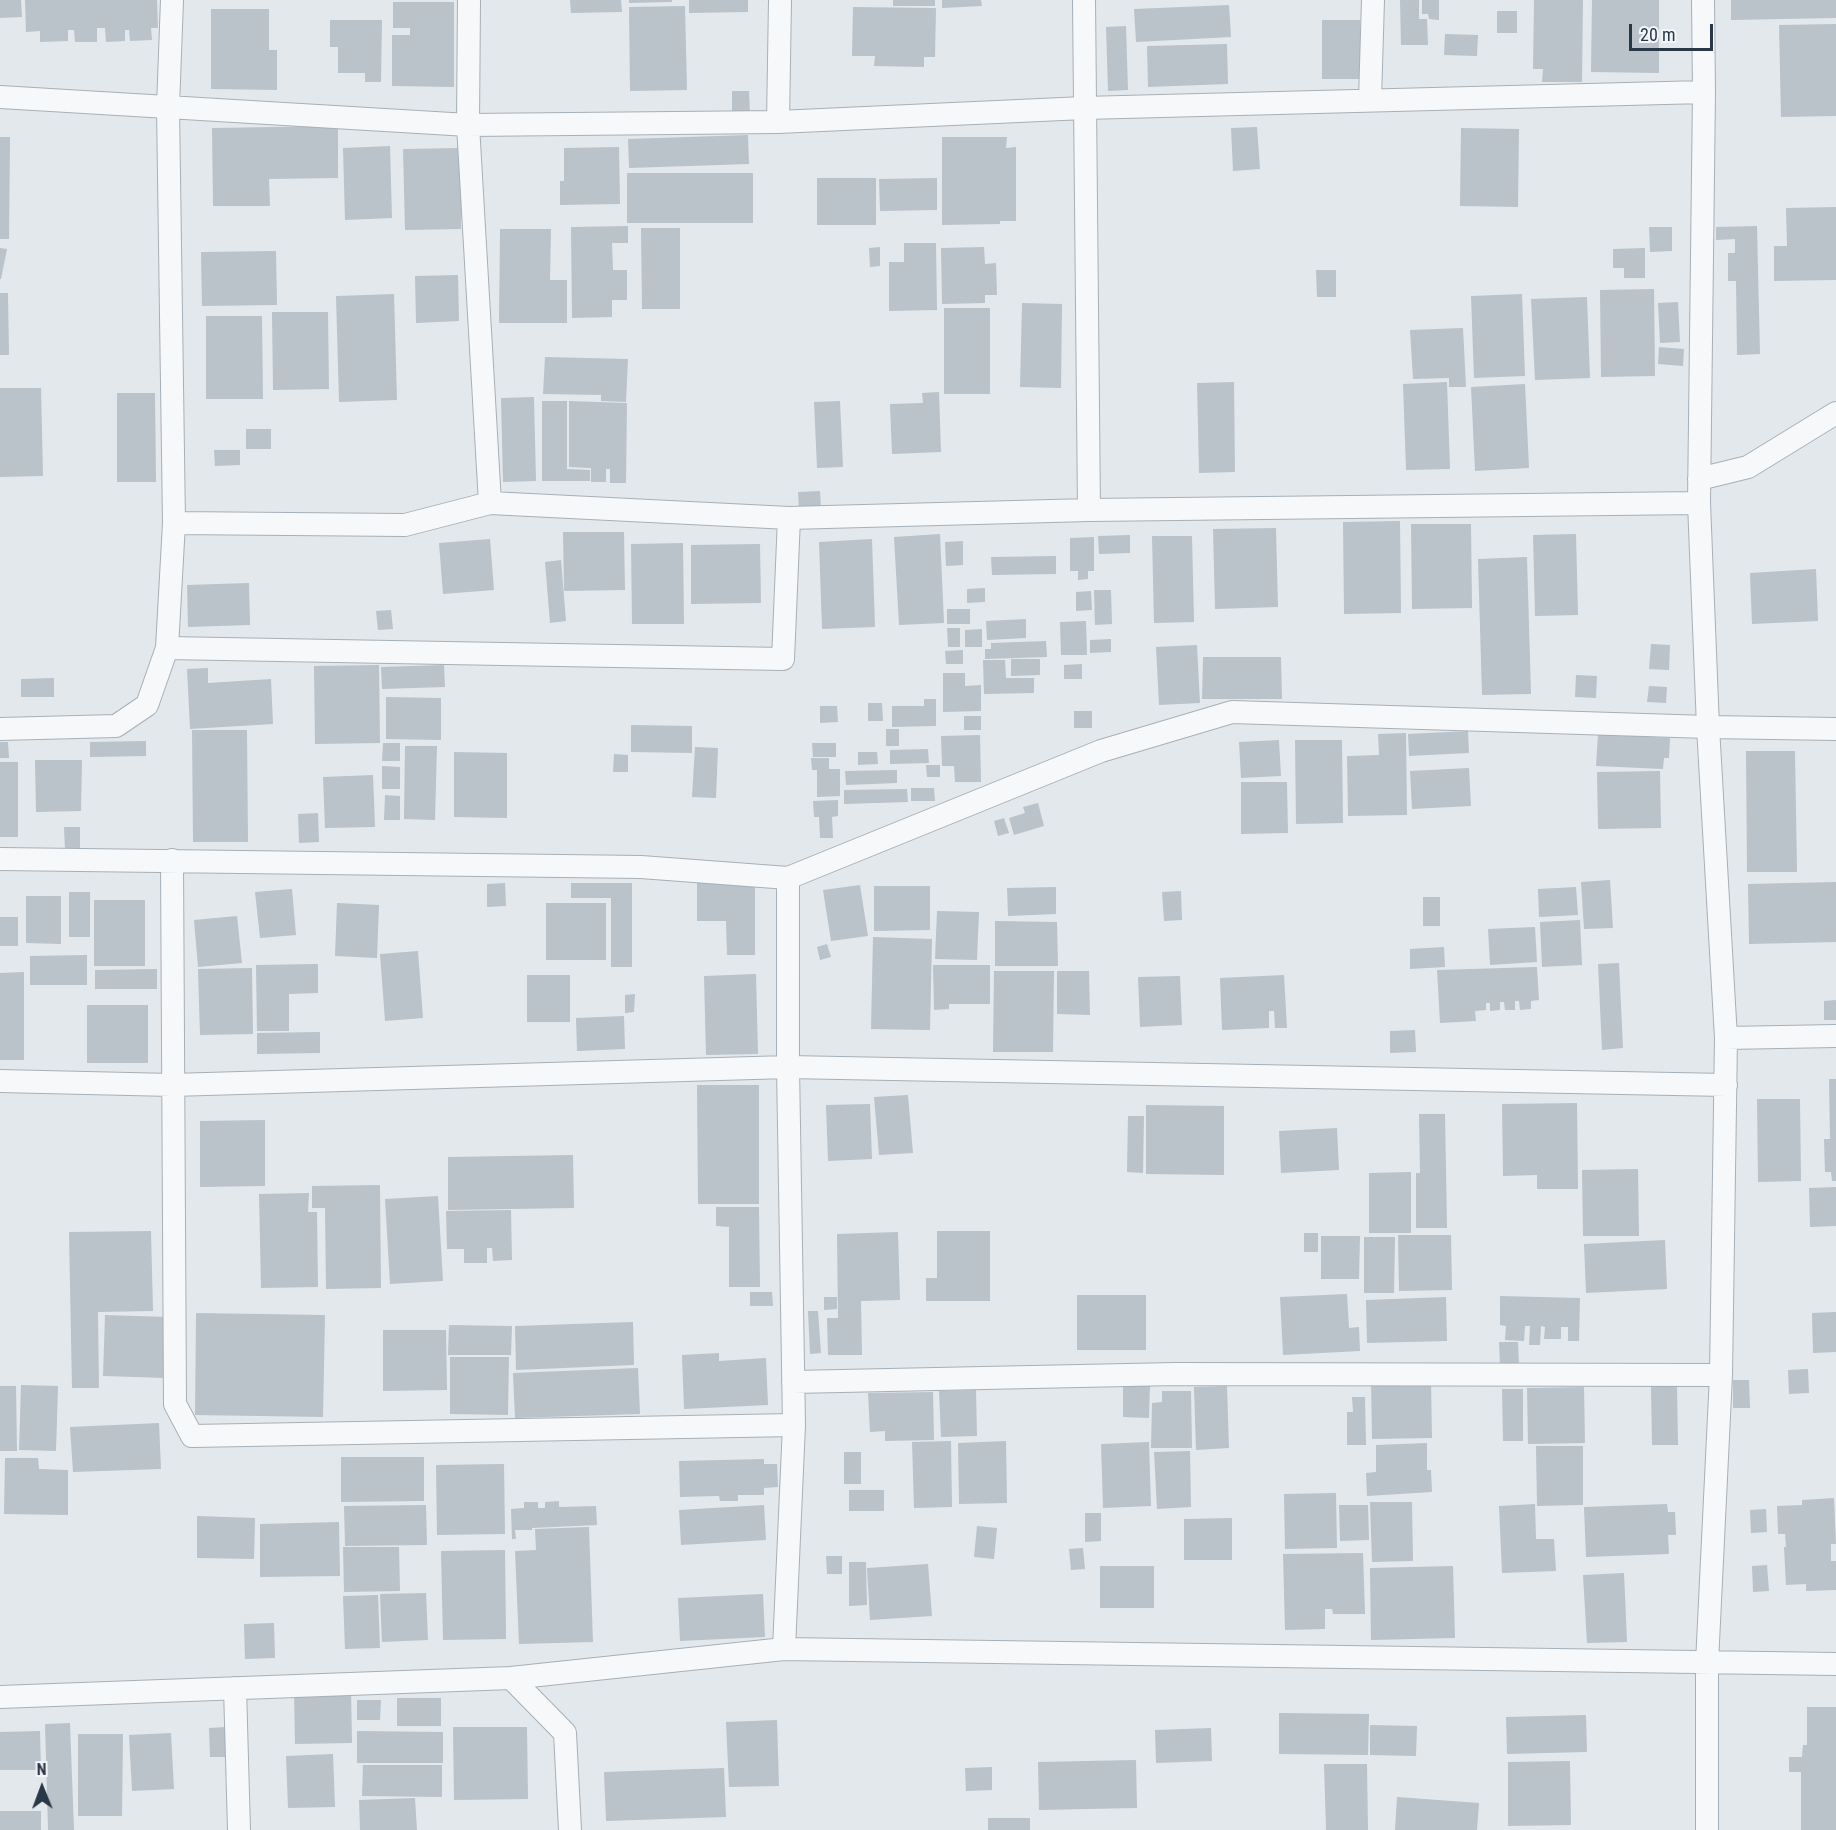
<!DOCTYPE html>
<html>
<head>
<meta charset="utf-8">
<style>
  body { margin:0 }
  #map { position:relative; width:1836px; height:1830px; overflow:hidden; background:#e3e8ec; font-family:"Roboto Condensed",sans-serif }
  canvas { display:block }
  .north { position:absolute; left:12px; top:1758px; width:60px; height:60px; -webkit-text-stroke:4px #f3f6f9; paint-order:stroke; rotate:359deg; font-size:16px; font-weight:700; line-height:24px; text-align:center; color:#293846 }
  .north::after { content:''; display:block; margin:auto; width:21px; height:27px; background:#293846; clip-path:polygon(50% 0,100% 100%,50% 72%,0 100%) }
  .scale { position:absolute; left:1629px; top:24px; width:84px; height:27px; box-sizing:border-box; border:3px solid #293846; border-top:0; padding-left:8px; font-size:18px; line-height:21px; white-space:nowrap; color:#293846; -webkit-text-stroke:4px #f3f6f9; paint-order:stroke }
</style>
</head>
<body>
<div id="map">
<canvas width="1836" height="1830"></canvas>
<div class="north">N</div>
<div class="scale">20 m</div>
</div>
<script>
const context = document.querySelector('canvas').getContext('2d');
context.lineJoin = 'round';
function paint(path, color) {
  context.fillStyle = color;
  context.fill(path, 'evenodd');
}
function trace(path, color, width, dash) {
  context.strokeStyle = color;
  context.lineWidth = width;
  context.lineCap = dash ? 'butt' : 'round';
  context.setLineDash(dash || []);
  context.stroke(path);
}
paint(new Path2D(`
  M0,0h21l1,17 -22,1z
  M25,0h132l1,28h-7l1,12 -22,1 -1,-11h-4v11l-19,1 -1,-14h-8v14h-22l-1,-12h-6v11l-28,1v-11l-14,1z
  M570,0h51l1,12 -51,1z
  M629,0h43v2l-43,1z
  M689,0h59v12l-59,1z
  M893,0h42v6h-42z
  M942,0h39l1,6 -40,2z
  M1400,0h19v19h8l1,26h-27z
  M1422,0h17v20l-10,-1 -1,-5h-6z
  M1534,0h49l-1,82h-40l1,-13h-10z
  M1592,0h67v73l-68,-1z
  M1731,0h105v18l-105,2z
  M393,2h61v85l-62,-1v-51h18v-7h-17z
  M1229,5l2,32 -95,5 -2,-33z
  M685,6l2,84 -57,1 -1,-84z
  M853,7l83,1 -1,49h-11v10l-50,-1 1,-10h-23z
  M211,9h58v41h8v40l-66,-1z
  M1497,11h20v22h-20z
  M330,20h52l-1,62h-16v-9h-27v-26h-8z
  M1322,20h38v59h-38z
  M1836,24v92l-55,1 -2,-92z
  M1126,26l2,64 -20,1 -2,-64z
  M1445,34l33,1 -1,21 -33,-1z
  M1227,44l1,40 -80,3 -1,-41z
  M732,91h17l1,23h-18z
  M338,126v52l-69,1 1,27h-57l-1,-78z
  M1257,127l3,42 -27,2 -2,-43z
  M1461,128l58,1 -1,78 -58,-1z
  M748,135l1,29 -120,4 -1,-29z
  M0,137h10l-1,102h-9z
  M942,137h65l-1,11 10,-1v74h-16v3l-58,1z
  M390,146l2,72 -47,2 -2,-72z
  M619,147l1,57 -60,1v-24h4v-33z
  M462,148l-1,81 -56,1 -2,-81z
  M627,173h126v50h-126z
  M817,178h59v47h-59z
  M937,178v32l-57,1 -1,-32z
  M1836,207v73l-62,1v-35h13l-1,-38z
  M628,226v17h-16l1,27h14v30h-15v17l-40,1 -1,-91z
  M1757,226l3,128 -23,1 -1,-74h-8v-28h7v-14l-19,1v-13z
  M1649,227h23v24l-22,1z
  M641,228h39v81h-38z
  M500,229h51l-1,51h17v43h-68z
  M904,243h32l1,67 -48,1v-49h15z
  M880,247v19l-10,1 -1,-19z
  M984,247l1,17 11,-1 1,32h-12v8l-43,1 -1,-56z
  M0,248l7,1 -6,30h-1z
  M1645,248v30h-21v-10h-11v-19z
  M276,251l1,54 -75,1 -1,-54z
  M1316,270h20v27h-19z
  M458,275l1,46 -43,2 -1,-47z
  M1654,289l1,87 -54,1 -1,-87z
  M0,293h8l1,62h-9z
  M394,294l3,106 -58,2 -3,-106z
  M1522,294l3,82 -51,2 -3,-82z
  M1587,297l3,81 -55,2 -4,-81z
  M1678,302l2,40 -20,1 -2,-40z
  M1022,303l40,1 -1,84 -41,-1z
  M944,308h46v86h-46z
  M272,312h56l1,77 -56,1z
  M206,316h56l1,83h-57z
  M1463,328l3,59h-17v-9l-36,1 -3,-49z
  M1659,347l25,2 -1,17 -25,-2z
  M545,357l83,2 -2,43 -25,-1v-6l-58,-1z
  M1234,382l1,90 -36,1 -2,-90z
  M1447,382l3,87 -44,1 -3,-86z
  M1525,384l4,84 -54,3 -4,-84z
  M0,388h41l2,88 -43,1z
  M939,392l2,60 -49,2 -2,-50 33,-1 -1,-10z
  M117,393h38l1,89h-39z
  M534,397l2,84 -33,1 -2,-84z
  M542,401h25v68l23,1v11h-48z
  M569,401l58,2 -1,80h-16v-14h-4v13h-15v-14l-22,-1z
  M840,401l3,66 -26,1 -3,-66z
  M246,429h25v20h-25z
  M214,450h26v15l-25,1z
  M820,491l1,17 -22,1 -1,-17z
  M1400,521l1,92 -57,1 -1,-92z
  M1411,524h60l1,84 -60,1z
  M1276,528l2,79 -63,2 -2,-80z
  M563,532h61l1,58 -61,1z
  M940,534l4,89 -45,2 -5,-88z
  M1576,534l2,81 -43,1 -2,-81z
  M1130,535v18l-31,1 -1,-18z
  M1152,536h40l2,86 -40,1z
  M1094,537v34h-6v8l-10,1v-9h-8v-33z
  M490,539l4,51 -51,4 -4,-51z
  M872,539l3,88 -53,2 -3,-87z
  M963,541v24l-17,1 -1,-24z
  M683,543l1,81h-52l-1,-80z
  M760,544l1,59 -70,1v-59z
  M1056,556v18l-64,1 -1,-18z
  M1527,557l4,137 -49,1 -4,-136z
  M561,560l5,61 -16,2 -5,-61z
  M1816,569l2,52 -66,3 -2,-51z
  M249,583l1,42 -62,2 -1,-42z
  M985,588v14l-18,1v-14z
  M1094,590h17l1,34 -17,1z
  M1091,591l1,19 -16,1v-19z
  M947,609h23v15h-23z
  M391,610l2,19 -15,1 -2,-19z
  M1026,619v19l-39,2 -1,-19z
  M1086,621l1,34h-26l-1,-33z
  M947,628h13v19h-12z
  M982,629v18h-17v-17z
  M1111,639v13l-21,1v-13z
  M1046,641l1,16 -62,2v-10h6v-6z
  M1651,644l19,1 -1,25 -20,-1z
  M1197,645l3,58 -41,2 -3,-58z
  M963,650v14h-17l-1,-13z
  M1203,657h78l1,42h-80z
  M1011,659h29v16l-29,1z
  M983,660h22l1,18h28v15l-50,1z
  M1082,664v15h-18v-14z
  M379,665l1,78 -65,1 -1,-78z
  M444,665l1,22 -63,2 -1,-22z
  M208,668v15l63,-4 2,45 -83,5 -3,-60z
  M943,673h22v13l16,-1v26l-38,1z
  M1576,675l21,1 -1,22 -21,-1z
  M54,678v19h-33v-18z
  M1649,686l18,1 -1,16 -19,-1z
  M386,697l55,1v42l-55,-1z
  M924,699h12v27l-44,1v-21h32z
  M868,703h14l1,18h-15z
  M820,706h17l1,16 -18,1z
  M1074,711h18v17h-18z
  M964,716h17v14h-17z
  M631,725l61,1v27l-61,-1z
  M886,729h13v17h-13z
  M192,730h55l1,112h-55z
  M1468,731l1,22 -60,3 -1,-22z
  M1406,733l1,82 -59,1 -1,-60 32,-1 -1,-21z
  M1598,734l72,4 -1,20h-5l-1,11 -67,-3z
  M980,735l1,47h-26l-1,-16h-12l-1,-30z
  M1279,740l2,36 -40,2 -2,-36z
  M1295,740h47l1,83 -47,1z
  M146,741v15l-56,1v-15z
  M0,742h8l1,16h-9z
  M383,743h17v18h-18z
  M812,743h24v14h-23z
  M405,746h32l-2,74 -31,-1z
  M695,747l23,1 -2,50 -24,-1z
  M928,749l1,14 -39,1v-14z
  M1746,751h49l2,121h-50z
  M454,752l53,1v65l-53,-1z
  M858,752h19l1,12 -20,1z
  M614,754l14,1v17h-15z
  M811,758h18v11h11v27l-23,1v-27h-5z
  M35,760h47l-1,51 -45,1z
  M0,762h18v75h-18z
  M926,765h14v12h-13z
  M382,766l18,1v22h-18z
  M1469,768l2,38 -59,3 -2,-38z
  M897,770v13l-51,2 -1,-14z
  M1660,771l1,57 -63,1 -1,-57z
  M373,775l2,52 -50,1 -2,-51z
  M1241,782h46l1,51 -47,1z
  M911,788h23l1,13h-24z
  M907,789l1,13 -64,2v-14z
  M385,795l15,1v24h-16z
  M838,800v16l-6,1 1,21h-13l-1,-21h-5l-1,-16z
  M1038,803l6,23 -30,9 -5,-17 16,-5 -2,-6z
  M318,813l1,29 -20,1 -1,-29z
  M1004,818l5,15 -11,3 -4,-15z
  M64,827h16v23h-15z
  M1610,880l3,48 -29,1 -3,-47z
  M697,882h58v73h-28l-1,-34h-29z
  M1836,882v60l-87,2 -1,-60z
  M505,883l1,23 -19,1v-23z
  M571,883h61v84h-21v-69h-40z
  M860,885l8,51 -37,5 -8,-51z
  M874,886h56v44l-56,1z
  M1056,887v27l-48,2 -1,-28z
  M1576,887l2,28 -39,2 -1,-28z
  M292,889l4,46 -36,3 -5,-46z
  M1181,891l1,29 -18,1 -2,-29z
  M69,892h21v45h-21z
  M26,896h35v48l-35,-1z
  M1423,897h17v29h-17z
  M94,900h51v66h-51z
  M337,903l42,2 -2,53 -42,-2z
  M546,903h60v57h-60z
  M937,911l42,1 -2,48 -42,-1z
  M237,916l5,47 -44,4 -4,-47z
  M0,917h18v29h-18z
  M1580,920l2,45 -40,2 -2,-45z
  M995,921l62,1 1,44h-63z
  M1535,927l2,35 -47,3 -2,-36z
  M873,937l59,2 -2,91 -59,-1z
  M827,944l4,13 -11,3 -3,-13z
  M1444,947l1,20 -35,2v-20z
  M418,951l5,67 -38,3 -5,-67z
  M87,955v30h-57v-29z
  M1619,963l4,85 -21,2 -4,-86z
  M318,964v29l-29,1v37h-32l-1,-66z
  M933,965h57v39h-41v5l-15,1z
  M1537,967l2,33 -8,1v8l-11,1 -1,-9h-4v9h-10l-1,-8h-4v8l-10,1v-8h-4v7l-11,1 1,10 -36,2 -3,-53z
  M252,968l1,66 -53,1 -2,-66z
  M157,969v20h-62v-19z
  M994,971h60l-1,81h-60z
  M1057,971h32l1,44 -33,-1z
  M24,972v88h-24v-87z
  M756,974l2,80 -52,1 -2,-79z
  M527,975h43v47h-43z
  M1284,975l3,53h-12l-1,-17h-5v17l-47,2 -2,-52z
  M1180,976l2,49 -42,2 -2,-50z
  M635,994l-1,18 -9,1v-18z
  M1836,1000v20h-12v-19z
  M87,1005h61v58h-61z
  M624,1016l1,33 -48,2 -1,-33z
  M1415,1030l1,22 -26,1v-22z
  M320,1032v21l-63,1v-21z
  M1829,1079h7v102h-4l-1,-9h-6l-1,-33h6z
  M697,1085h62v119h-61z
  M908,1095l5,58 -34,2 -5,-58z
  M1757,1099h43l1,82 -43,1z
  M1577,1103l1,86h-41v-14l-34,1 -1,-72z
  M870,1104l2,55 -44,2 -2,-56z
  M1146,1105l78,1v69l-78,-1z
  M1419,1114h26l2,114h-31v-55h4z
  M1128,1116h16l-1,57 -16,-1z
  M265,1120v66l-65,1v-66z
  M1337,1128l2,42 -58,3 -2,-42z
  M573,1155l1,53 -126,2v-53z
  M1638,1169l1,67h-56l-1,-66z
  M1411,1172v61h-42v-60z
  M380,1185l1,103 -55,1 -1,-81h-13v-22z
  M1836,1187v39l-26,1 -1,-39z
  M309,1193l-1,19h9l1,75 -57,1 -2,-94z
  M438,1196l5,85 -53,3 -5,-85z
  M716,1207h43l1,80h-31v-60l-13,-1z
  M511,1210l1,50 -19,1 -1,-13h-5v15h-23v-14h-17l-1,-38z
  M151,1231l2,80 -55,1 1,76h-27l-3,-156z
  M937,1231h53v70h-64v-23h11z
  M898,1232l2,68 -39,1 1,54h-34l-1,-37h11l-1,-84z
  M1304,1233h14v19h-14z
  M1398,1235h53l1,55 -53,1z
  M1321,1236h39l-1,43h-38z
  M1364,1237h31l-1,56h-30z
  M1665,1240l2,49 -81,4 -2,-49z
  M750,1292h22l1,14h-23z
  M1347,1294l2,34 10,-1 1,24 -77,4 -3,-58z
  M1077,1295h69v55h-69z
  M1500,1296l80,2 -1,43h-11v-14h-7v12h-17l1,-12 -4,-1 -1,19h-11l1,-19h-5l-1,15 -19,-1 1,-14 -6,-1z
  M824,1297h13v12l-13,1z
  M1446,1297l1,44 -80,2 -1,-43z
  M808,1311h10l3,42 -11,1z
  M1836,1312v40l-23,1 -1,-40z
  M196,1313l129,2 -2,102 -128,-2z
  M105,1315l62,2 -1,61 -63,-2z
  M633,1322l1,43 -118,5 -1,-44z
  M449,1325l63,1 -1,29h-63z
  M383,1330h63l1,60 -64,1z
  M1499,1342h19l1,22 -19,1z
  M719,1353v8l47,-3 2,47 -84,4 -2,-54z
  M450,1357h59l-1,58 -58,-1z
  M638,1368l2,46 -125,4 -2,-45z
  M1808,1369l1,24 -20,1 -1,-24z
  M1431,1379l1,59 -60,1 -1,-59z
  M1733,1380h16l1,28h-17z
  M1123,1383l27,1 -1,34 -26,-1z
  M21,1385l37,1 -2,65 -37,-1z
  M1677,1385l1,60h-26l-1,-59z
  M0,1386h16l1,65h-17z
  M1227,1386l2,62 -33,2 -2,-63z
  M1584,1387l1,56 -57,1 -1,-56z
  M1502,1389h21v52h-20z
  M976,1390l1,46 -36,1 -2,-46z
  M1162,1391h29l1,57h-41l1,-45 10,-1z
  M933,1392l1,48 -49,1v-10l-15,1 -2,-39z
  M1352,1397h13l1,48h-19v-33h6z
  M159,1423l2,46 -88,3 -3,-45z
  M951,1441l1,66 -38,1 -2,-66z
  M1006,1441l1,62 -48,1 -1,-61z
  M1149,1442l2,64 -48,2 -2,-64z
  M1427,1443v27h4l1,22 -65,4 -1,-23 10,-1v-27z
  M1536,1446h47v59l-46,1z
  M1190,1451l1,56 -34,2 -3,-57z
  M844,1452h17v32h-17z
  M341,1457h83v44l-83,1z
  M5,1458h33l1,11 29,1v45l-64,-1z
  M764,1459v5h13l1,23 -14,1v7h-26v6h-18l-1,-5 -39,1 -1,-36z
  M504,1464l1,70 -68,1 -1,-70z
  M849,1490h35v21h-35z
  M1336,1493l1,55 -52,1 -1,-55z
  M1834,1498l2,46h-5v17h5v29l-30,1v-7l-20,1 -2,-38h2l-1,-13h-7l-1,-28 25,-1v-5z
  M559,1501v6l37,-1 1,19 -65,3v2h-17l1,9h-4l-1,-30 13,-1v-6h14v6h7v-6z
  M1370,1502h42l1,59 -41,1z
  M1535,1504l1,35h18l2,32 -54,2 -3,-67z
  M1667,1504l1,8h7l1,23h-8l1,19 -83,3 -2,-50z
  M426,1505l1,40 -82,1 -1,-40z
  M764,1505l2,35 -85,5 -2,-35z
  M1339,1505h29l1,35 -29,1z
  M1766,1509l1,23 -16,1 -1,-23z
  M1085,1513h16v28l-16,1z
  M197,1516l58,2 -1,41 -57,-1z
  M1232,1518v42h-48v-41z
  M339,1522l1,54 -80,1v-53z
  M977,1526l20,2 -3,31 -20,-2z
  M589,1527l4,115 -74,2 -4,-93 21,-1 -1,-21z
  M343,1547h56l1,44 -56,1z
  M1083,1548l2,21 -14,1 -2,-21z
  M505,1550l1,89 -63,1 -2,-89z
  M1363,1553l2,61h-32l-1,-5h-7v20l-40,1 -2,-76z
  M826,1556h16v18h-15z
  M849,1562h17l1,43 -18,1z
  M928,1564l4,52 -62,4 -3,-52z
  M1767,1565l2,26 -16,1 -1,-26z
  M1100,1566h54v42h-54z
  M1453,1566l2,72 -84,2 -1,-72z
  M1624,1573l3,69 -40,1 -4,-68z
  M426,1593l2,47 -46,2 -2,-48z
  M763,1594l2,43 -85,4 -2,-43z
  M378,1595l2,53 -35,1 -2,-53z
  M274,1623l1,35 -30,1 -1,-35z
  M351,1690l1,53 -57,1 -1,-53z
  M397,1698h44v28h-44z
  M357,1700h24l-1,20h-23z
  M1807,1707h29v123h-35v-58h-12v-15h13l1,-12h4z
  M1279,1713l90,1 -1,41 -89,-1z
  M1586,1715l1,37 -80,2 -1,-37z
  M777,1720l2,66 -50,1 -3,-65z
  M70,1723l4,107h-26l-3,-106z
  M1370,1725l47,1 -1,30 -46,-1z
  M226,1727l1,30h-17l-1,-29z
  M453,1727h74l1,72 -74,1z
  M1211,1728l1,33 -56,2 -1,-33z
  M40,1731l1,39h-41v-38z
  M357,1731l86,1v31h-86z
  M171,1733l3,56 -42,2 -3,-56z
  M78,1734h45l-1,82h-44z
  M333,1754l2,53 -47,1 -2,-52z
  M1136,1760l1,48 -98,2 -1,-48z
  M1570,1761l1,64 -63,1v-64z
  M1324,1764h43l1,66h-42z
  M363,1765h79v32l-80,-1z
  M992,1767v23l-26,1 -1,-23z
  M724,1768l2,49 -120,4 -2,-49z
  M1397,1797l82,6 -2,27h-82z
  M415,1798l2,32h-57l-1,-30z
  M0,1811h41v19h-41z
  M988,1818h42v12h-42z`), '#bac2ca');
const street = new Path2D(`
  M469,0l-1,125 22,378
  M1084,0l5,510
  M1703,0l1,92 -5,411 9,224 18,311 -5,337 -14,288v167
  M0,97l468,28 310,-3 306,-14 620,-16
  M1370,100l3,-100
  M778,122l2,-122
  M1699,479l49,-12 88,-54
  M174,523l231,2 85,-22 299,15 300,-8 610,-7
  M167,648l616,11 6,-141
  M0,729l116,-3 31,-21 20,-57 7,-125 -6,-416 4,-107
  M0,859l641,8 147,11 313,-127 131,-39 476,15 128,2
  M172,860l3,544 17,32 602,-11
  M1726,1038l110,-2
  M0,1081l172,4 616,-18 938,18
  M793,1382l382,-8 546,1
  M784,1649l10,-224 -6,-358v-189
  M511,1678l54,55 5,97
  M235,1688l4,142
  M0,1697l511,-19 273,-29 1052,15`);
trace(street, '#a7b0b7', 24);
trace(street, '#f6f8fa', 22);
</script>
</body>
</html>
